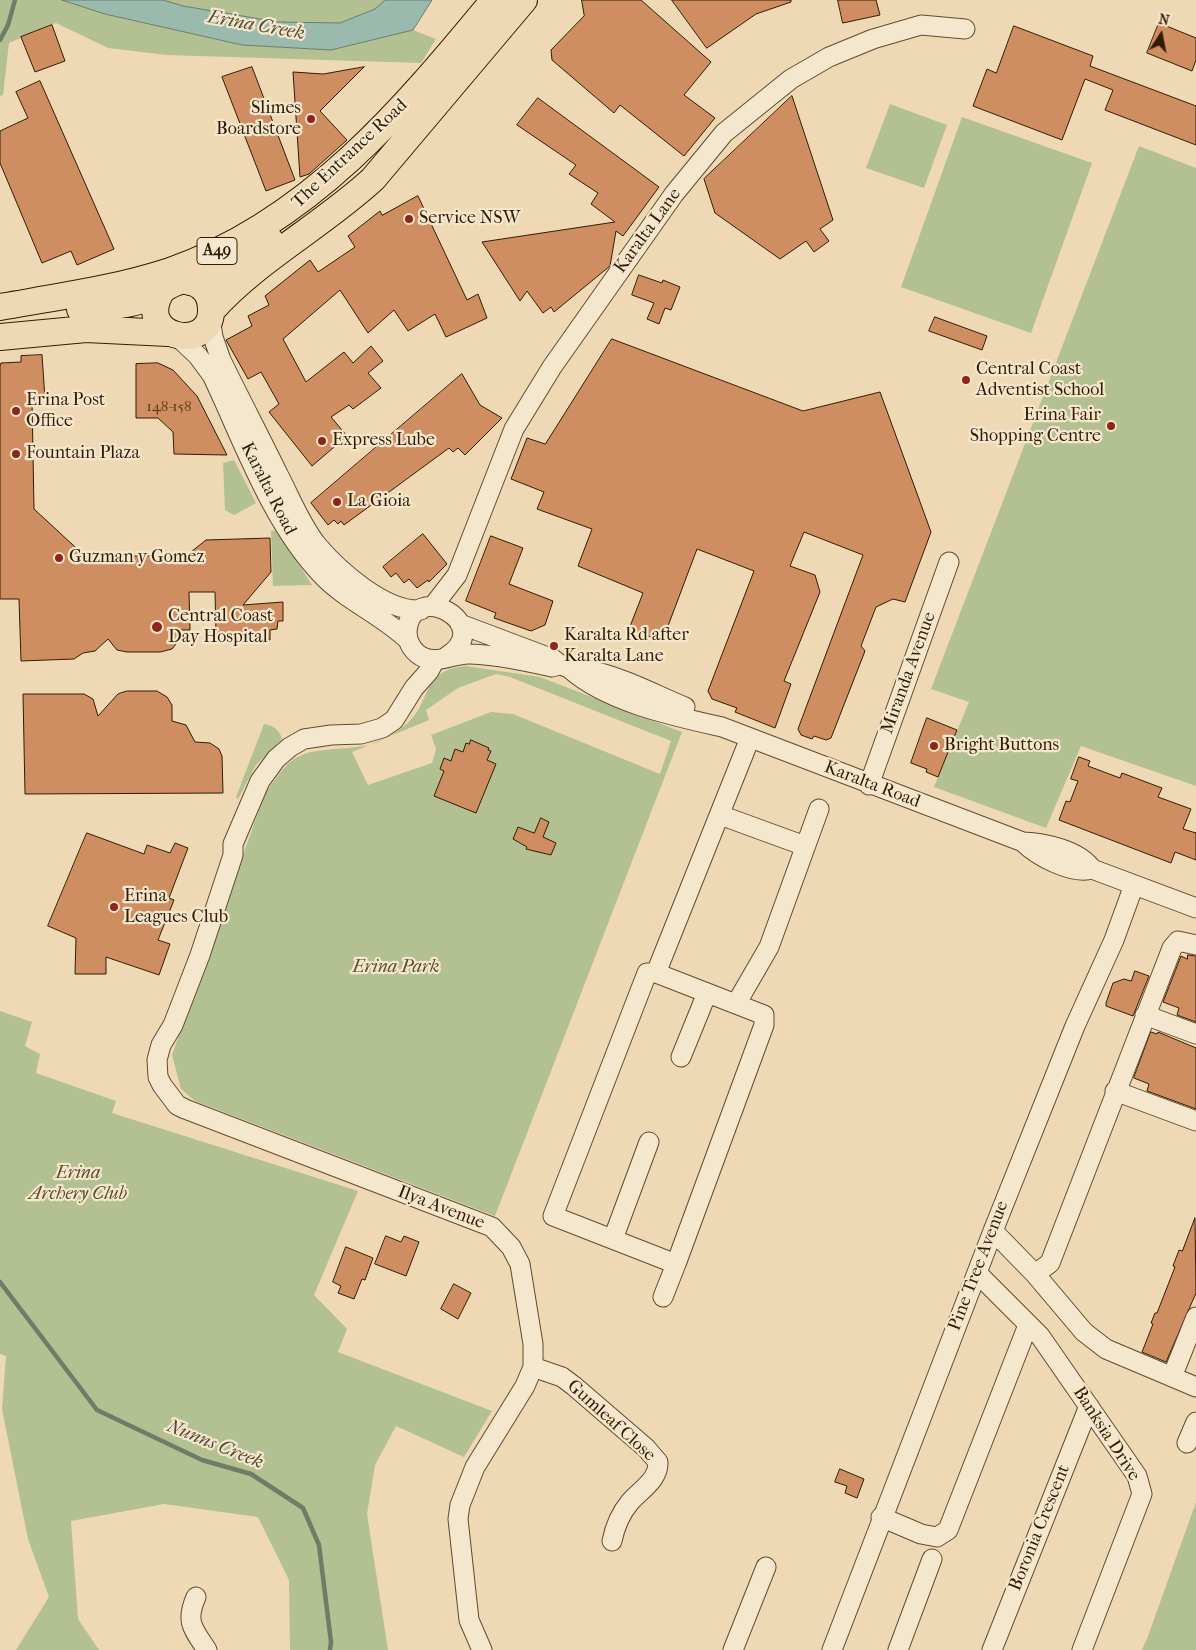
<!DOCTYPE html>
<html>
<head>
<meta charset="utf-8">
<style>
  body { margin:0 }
  #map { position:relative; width:1196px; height:1650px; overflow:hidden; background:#efd9b4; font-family:"IM FELL French Canon",serif }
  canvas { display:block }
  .north { position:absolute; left:1136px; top:10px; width:50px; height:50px; -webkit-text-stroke:4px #f5e6ce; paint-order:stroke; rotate:11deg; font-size:14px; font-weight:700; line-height:20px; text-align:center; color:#321c00 }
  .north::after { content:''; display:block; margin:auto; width:18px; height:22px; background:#321c00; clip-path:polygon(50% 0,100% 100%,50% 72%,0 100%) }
</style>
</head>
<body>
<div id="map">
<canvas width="1196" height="1650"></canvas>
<div class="north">N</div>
</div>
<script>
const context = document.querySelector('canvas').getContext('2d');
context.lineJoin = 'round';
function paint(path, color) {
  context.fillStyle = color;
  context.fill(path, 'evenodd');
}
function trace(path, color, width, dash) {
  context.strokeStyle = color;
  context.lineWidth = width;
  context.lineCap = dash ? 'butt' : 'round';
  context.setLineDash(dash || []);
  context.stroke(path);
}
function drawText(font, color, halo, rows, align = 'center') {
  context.font = font + ' "IM FELL French Canon",serif';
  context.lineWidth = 4.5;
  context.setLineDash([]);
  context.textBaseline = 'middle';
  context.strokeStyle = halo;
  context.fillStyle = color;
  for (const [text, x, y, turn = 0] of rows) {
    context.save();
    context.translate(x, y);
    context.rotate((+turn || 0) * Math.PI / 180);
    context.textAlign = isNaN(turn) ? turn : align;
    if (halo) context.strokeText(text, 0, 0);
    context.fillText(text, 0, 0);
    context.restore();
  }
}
paint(new Path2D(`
  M0,0h62l43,14 137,31 89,5 82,-20 23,9 -15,24 -254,-8 -59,-7 -52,-25 -47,20 -6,52 -3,1z
  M163,0h222l-10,9 -35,14 -62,-1 -95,-16z
  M890,104l57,21 -23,63 -58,-20z
  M962,117l130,46 -61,170 -130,-46z
  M1139,146l57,22v618l-115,-40 -35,82 -112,-41 35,-85 -38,-13z
  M234,460l22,43 -22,12 -9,-5 -2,-47z
  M277,530l35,55 -39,1 -2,-55z
  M466,666l74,11 142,55 -187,484 -300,-115 -14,-12 -9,-34 93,-262c8,-10 15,-22 24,-30 23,-20 62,-10 89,-21 8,-4 19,-10 26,-16 31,-24 13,-55 62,-60zM496,674l14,3 161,64 -11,33 -147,-60 -22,-2 -60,23 5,14 -4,14 -64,22 -16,-33 77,-32 -3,-10 32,-22z
  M264,724c10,2 15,5 18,15l-26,26 -18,34 -2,-2z
  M0,1011l32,11 -7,24 15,8 -4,19 80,28 -4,12 246,78 -44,104 33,34 -9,23 154,59 -28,46 -68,-31 -21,39 -8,49 21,136h-98l-1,-70 -31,-63 -94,-13 -93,17 7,98 21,31h-83l33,-53 -21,-58 -26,-130 4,-53 -6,-2z
  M1196,1502v148h-54l6,-14z`), '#b2c092');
const water = new Path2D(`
  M62,0h101l20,6 95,16 62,1 35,-14 10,-9h47l-19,30 -82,20 -89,-5 -137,-31z`);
paint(water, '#9abaad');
trace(water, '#707b68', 1);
trace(new Path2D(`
  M0,40l8,-15 7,-25
  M0,1282l97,128 105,50 49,14 52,34 16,37 12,97 -1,8`), '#707b68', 4.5);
const building = new Path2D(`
  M582,0h59l70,62 -27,33 31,23 -31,38 -64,-51 -6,8 -62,-53 -1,-10 33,-34z
  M672,0h119v2l-35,12 -49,34z
  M838,0h38l4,15 -37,8z
  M1159,23l37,15v22l-4,11 -45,-18z
  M52,25l13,36 -30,11 -14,-35z
  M1014,26l79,30 -3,10 106,40v39l-91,-35 8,-20 -28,-11 -23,61 -89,-34 14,-37 9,4z
  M252,67l43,113 -29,11 -44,-114z
  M364,67l-44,44 27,29 -38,34 -9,3 -7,-105 30,2z
  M40,81l74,168 -37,16 -6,-14 -29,12 -42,-100v-32l28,-13 -12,-26z
  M792,96l41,124 -13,9 9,12 -15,11 -8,-11 -26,18 -65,-46 -11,-34z
  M538,98l121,89 -36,49 -7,-5 -6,35 -56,46 -3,-5 -8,6 -16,-22 -7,10 -38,-59 133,-20 -24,-18 7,-11 -29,-19 7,-9 -59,-40z
  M418,196l49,104 11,-6 9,24 -41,19 -11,-23 -27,17 -14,-21 -26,23 -28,-43 -57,49 23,43 38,-30 9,11 18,-17 12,15 -15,12 13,15 -28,21 -4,-4 -18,12 16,19 -35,30 -43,-54 10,-8 -18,-32 -13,7 -22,-39 26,-14 -4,-10 21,-11 -4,-9 45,-36 8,12 37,-25 -7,-11 32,-25 2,4z
  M639,275l23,8 1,-3 17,7 -9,23 -6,-2 -6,16 -12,-5 7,-16 -22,-8z
  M935,317l52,19 -5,14 -53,-19z
  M612,339l191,72 77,-19 51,140 -26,70 -12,-3 -17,8 -15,39 4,5 -34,87 -5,2 -12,-4 -2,3 -11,-4 -3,-6 65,-174 -59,-23 -14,34 25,9 5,17 -36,89 7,3 -16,44 -40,-16 2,-4 -25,-9 -4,-8 46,-120 -57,-22 -32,85 -12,4 -24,-9 14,-36 -65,-27 14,-37 -55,-20 7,-17 -33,-13 16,-41 18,6z
  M42,355l3,44 -13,1 2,109 52,48 101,-2 19,-15 64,-2 1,34 -28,33 40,-3v19h-5l-1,8 -7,1v10l-43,2v-9l-11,1 -1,-42h-26l1,38h-11v10l-7,9 -12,3h-33l-10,-2 -9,-11 -13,12 -12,2 -9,6 -53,2 -2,-62h-19v-233l1,-3 20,-1v-6z
  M158,363l15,7 24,26 30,59 -53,-1 -1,-22 -15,-14h-22v-54z
  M462,374l18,31 22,13 -37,37 -7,-7 -5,4 -4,-4 -105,77 -3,-4 -3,3 -4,-4 -6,5 -17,-22z
  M423,534l24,30 -18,18 -1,-2 -11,8 -8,-9 -5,4 -8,-10 -5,4 -8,-10z
  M491,536l32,12 -14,36 44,17 -8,24 -14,6 -37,-13 2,-5 -30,-12z
  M127,691h30l10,6 5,8v16l14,4 9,17 15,1 9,6 3,7 1,37 -198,1 -2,-100h61l9,5 5,17 20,-22z
  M927,718l30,12 -19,47 -12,-5 1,-3 -16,-6z
  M471,740l18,8 -1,2 3,1 -4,9 9,4 -20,49 -42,-17 10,-25 -4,-2 4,-11 7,3 4,-12 8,3 3,-9 3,1z
  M1079,757l11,4 -2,5 32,12 2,-5 40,15 -4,9 33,12 -8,20 13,4v27l-21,-8 -4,11 -112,-43 7,-19 4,1 8,-21 -7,-2z
  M541,818l8,4 -6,15 13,6 -5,12 -25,-6 1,-2 -14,-8 5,-12 16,6z
  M87,833l57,21 3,-9 23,8 5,-10 13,5 -19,50 5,2 -16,40 12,4 -11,31 -53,-18v17h-31l1,-36 -28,-12z
  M1188,955l8,1v66l-19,-7 2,-7 -16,-6 18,-46 6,3z
  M1135,971l14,5 -16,40 -27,-10v-3l7,-20 11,-4 7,2z
  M1151,1032l6,2 1,-2 38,16v61l-49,-18 2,-7 -15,-6z
  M1195,1218l1,75 -30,69 -24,-10 11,-28 -2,-1 4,-10h2l18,-46 -2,-1 6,-16 3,1z
  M386,1236l15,6 3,-6 15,6 -13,34 -31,-12z
  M346,1247l27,11 -8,22 -3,-1 -8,20 -16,-6 3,-7 -8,-4z
  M454,1284l17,9 -13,26 -17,-10z
  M840,1469l24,10 -7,19 -12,-5 2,-7 -12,-4z`);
paint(building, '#ce8e62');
trace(building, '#321c00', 1);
const minor = new Path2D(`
  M210,318l3,19 8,23c19,39 39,77 58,116 12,23 22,49 38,69 22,26 68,67 104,65
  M177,336l21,20 14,19c31,65 59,146 109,199 24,26 61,41 87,66
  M433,606l24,-31 57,-146 38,-62 122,-173 50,-61 67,-54 38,-22 44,-18 48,-14 44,4
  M460,624l93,35c12,12 26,9 40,12 31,7 63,24 92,36
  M446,657c53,-33 -36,-80 -39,-25 0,11 7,22 18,26 14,6 30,-5 45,-4 28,1 55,7 82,13l7,-2
  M435,660l-6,11 -15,17 -20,32 -12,8 -21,6 -30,1 -27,4 -14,8 -14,12 -16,22 -27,63v11l-33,100 -27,70 -12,20 -4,15 1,17 4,8 15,20 8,4 307,118 19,20 9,17 13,80v23l-8,19 -50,81 -15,38 -2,14 11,101 13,30
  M570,669c37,33 103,47 152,58l301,115c22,1 56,8 69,27l104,39
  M869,785l80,-223
  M720,815l85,31
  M1023,842c14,14 49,33 69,27
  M656,973l94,-235
  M736,1004l33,-57 50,-138
  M1145,1015l51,19
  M681,1057l26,-64
  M1115,1091l81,30
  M993,1231l42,43 49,58 22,17 90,38
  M613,1239l36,-97
  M977,1273l63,63 97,140 5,18 -60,156
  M1035,1274l15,-11 122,-315 6,-7 18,4
  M663,1297l13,-33 88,-239v-10l-108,-42h-9l-94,243 123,48
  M533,1367l29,10 12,9 72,62 12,14c1,18 -18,28 -28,40 -10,12 -15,24 -18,39
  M1172,1377l24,-60
  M1187,1443l9,-21
  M881,1517l40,17 16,3 11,-7 80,-205
  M196,1597c-11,25 -3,32 11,53
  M733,1650l33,-83
  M832,1650l161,-419 82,-205 39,-86 20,-55
  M898,1650l34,-91
  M992,1650l97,-244`);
const highway = new Path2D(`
  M190,282l33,-11 47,-31
  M0,307c57,-10 115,-18 170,-36 139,-48 234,-162 324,-271
  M80,309c23,-2 47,-3 68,-11 12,-4 20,-15 34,-17 6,-1 13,2 18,5 7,5 11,14 11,23 2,46 -81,29 -48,-20
  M212,310c46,-51 110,-84 161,-131l151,-179
  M0,337l86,-8 82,4`);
trace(minor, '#614b2d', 21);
trace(highway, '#321c00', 28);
trace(minor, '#f5e6ce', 19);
trace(highway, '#efd9b4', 26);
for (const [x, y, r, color] of [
  [311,119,5,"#8f2418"],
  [409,219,5,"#8f2418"],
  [966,380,5,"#8f2418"],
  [16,411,5,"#8f2418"],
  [1111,426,5,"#8f2418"],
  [322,441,5,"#8f2418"],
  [16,454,5,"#8f2418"],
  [337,502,5,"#8f2418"],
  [59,558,5,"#8f2418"],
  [157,627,6,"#8f2418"],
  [554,646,5,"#8f2418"],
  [934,746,5,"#8f2418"],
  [114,907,5,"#8f2418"]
]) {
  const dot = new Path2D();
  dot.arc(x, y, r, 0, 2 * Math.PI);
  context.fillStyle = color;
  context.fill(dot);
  trace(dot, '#f5e6ce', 2);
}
drawText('15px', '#593818', null, [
  ["148-158",169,407]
]);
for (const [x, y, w] of [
  [217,251,40]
]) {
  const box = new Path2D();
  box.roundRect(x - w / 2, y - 13.5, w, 27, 4);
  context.fillStyle = '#f5e6ce';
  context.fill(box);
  trace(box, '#321c00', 1);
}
drawText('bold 16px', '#321c00', null, [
  ["A49",217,251]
]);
drawText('18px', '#321c00', '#f5e6ce', [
  ["Slimes",301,109,"right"],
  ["Boardstore",301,130,"right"],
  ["Service NSW",419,219],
  ["Central Coast",976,370],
  ["Adventist School",976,391],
  ["Erina Post",26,401],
  ["Office",26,422],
  ["Erina Fair",1101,416,"right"],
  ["Shopping Centre",1101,437,"right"],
  ["Express Lube",332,441],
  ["Fountain Plaza",26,454],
  ["La Gioia",347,502],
  ["Guzman y Gomez",69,558],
  ["Central Coast",168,617],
  ["Day Hospital",168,638],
  ["Karalta Rd after",564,636],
  ["Karalta Lane",564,657],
  ["Bright Buttons",944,746],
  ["Erina",124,897],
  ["Leagues Club",124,918]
], 'left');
drawText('18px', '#321c00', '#f5e6ce', [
  ["The Entrance Road",350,154,-43],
  ["Karalta Lane",648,231,-54],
  ["Karalta Road",268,489,63],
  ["Miranda Avenue",909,673,-70],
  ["Karalta Road",872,785,21],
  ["Ilya Avenue",441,1208,21],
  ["Pine Tree Avenue",979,1266,-69],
  ["Gumleaf Close",611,1421,42],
  ["Banksia Drive",1106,1434,57],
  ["Boronia Crescent",1040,1528,-68]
]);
drawText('italic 18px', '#584d2c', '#f5e6ce', [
  ["Erina Park",396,968],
  ["Erina",78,1174],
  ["Archery Club",78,1195]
]);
drawText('italic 19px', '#514b34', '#f5e6ce', [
  ["Erina Creek",256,26,10],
  ["Nunns Creek",215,1445,22]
]);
</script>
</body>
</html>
